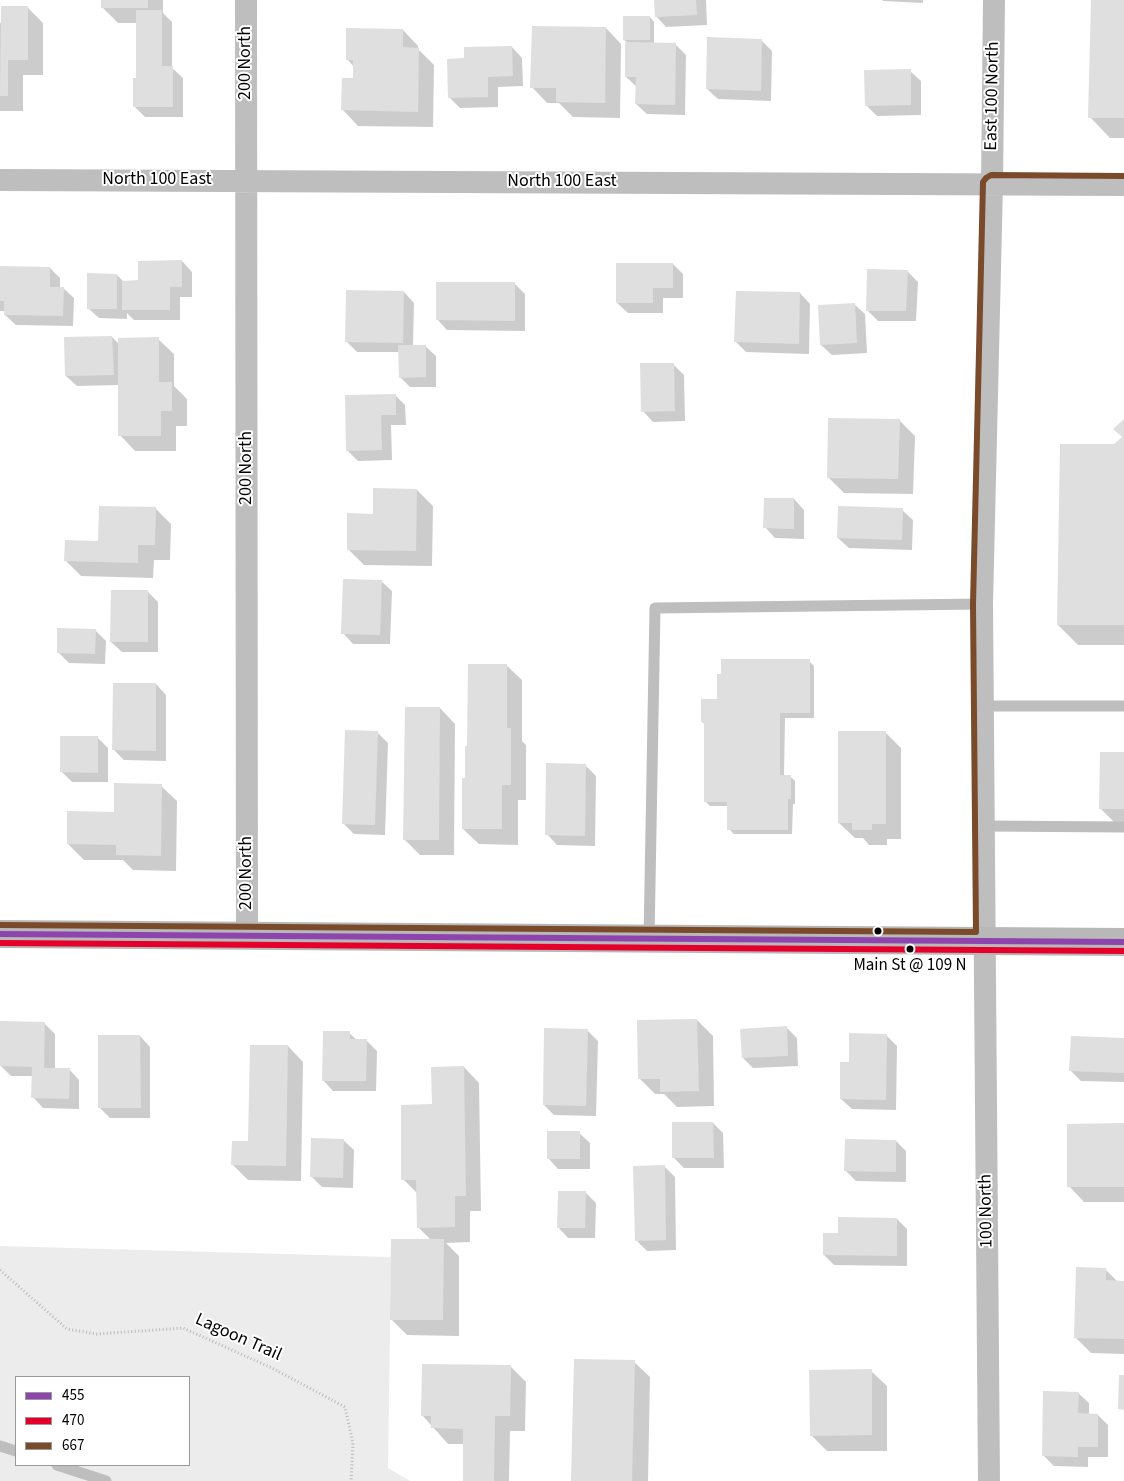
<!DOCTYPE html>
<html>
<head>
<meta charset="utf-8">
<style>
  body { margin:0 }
  #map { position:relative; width:1124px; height:1481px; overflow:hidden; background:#fff; font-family:"Source Sans 3",sans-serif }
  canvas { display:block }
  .legend { position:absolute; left:15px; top:1376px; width:175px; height:90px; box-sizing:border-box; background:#fff; border:1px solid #999; margin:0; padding:6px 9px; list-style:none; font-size:15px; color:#000 }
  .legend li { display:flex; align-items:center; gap:10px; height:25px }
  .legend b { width:25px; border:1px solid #999 }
</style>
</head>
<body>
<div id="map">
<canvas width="1124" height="1481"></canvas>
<ul class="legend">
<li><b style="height:6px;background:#8e44ad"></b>455</li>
<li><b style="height:6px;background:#e4002b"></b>470</li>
<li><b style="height:6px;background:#7a4b2a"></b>667</li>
</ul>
</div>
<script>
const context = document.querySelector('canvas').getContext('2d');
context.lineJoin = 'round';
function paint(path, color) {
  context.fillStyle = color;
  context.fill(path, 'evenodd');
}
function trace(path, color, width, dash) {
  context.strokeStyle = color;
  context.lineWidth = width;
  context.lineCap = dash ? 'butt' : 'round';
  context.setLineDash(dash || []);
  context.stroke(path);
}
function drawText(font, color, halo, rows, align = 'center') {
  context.font = font + ' "Source Sans 3",sans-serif';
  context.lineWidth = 4;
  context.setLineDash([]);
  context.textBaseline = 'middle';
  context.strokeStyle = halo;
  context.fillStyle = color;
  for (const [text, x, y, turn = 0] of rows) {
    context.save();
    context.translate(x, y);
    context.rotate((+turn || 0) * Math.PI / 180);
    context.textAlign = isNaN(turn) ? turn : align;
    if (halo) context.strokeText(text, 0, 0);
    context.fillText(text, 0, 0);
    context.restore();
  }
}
paint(new Path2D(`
  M0,1246l391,11 -3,211 22,13h-410zM16,1377h173v88h-173z`), '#ececec');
paint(new Path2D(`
  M102,0h61v13l9,9v46l11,10v39h-38l-11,-11 3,-26v-57h-19l-16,-16z
  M655,0h51l1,25 -41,2 -10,-11z
  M882,0h41v3l-40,-2z
  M1092,0h32v138h-14l-20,-21z
  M27,7l16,16v52h-20v36h-23v-88z
  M650,17l4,5v22h21l11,11 -1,60 -38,-1 -11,-10 1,-17 -11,-10 1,-35 -3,-2z
  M606,28l15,16 -1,74 -47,-1 -14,-14h-12l-15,-16z
  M403,30l15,16v3l16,16 -1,62 -75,-1 -15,-16 11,-30v-13l-7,-8z
  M761,40l11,11 -1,50 -53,-2 -11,-10z
  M512,47l10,11 1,28 -25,1v20l-38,1 -11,-11 16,-37z
  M910,71l11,10v34l-44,1 -11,-11z
  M182,261l10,11v25h-12v23h-46l-7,-7v6l-28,-1 -11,-10 29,-33 7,7 15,-1z
  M673,264l10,10v24h-20v15h-35l-11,-10z
  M0,267l50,1 10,10v10h3l11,10 -1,28 -57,-1 -11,-10v-4h-5z
  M907,271l11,11 -2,39h-38l-11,-11z
  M515,284l10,10v37l-78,-1 -10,-11z
  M404,292l10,11 -1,43h12l11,10v31h-26l-10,-10v-25h-43l-11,-11z
  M800,293l10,11 -1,50 -63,-2 -10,-10z
  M854,304l11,10 2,39 -35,2 -11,-10z
  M112,337l7,7 39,-5 16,15v32l13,13v27h-11v25h-41l-15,-16 -1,-50 -42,1 -11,-10z
  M673,364l11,11 1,46 -32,1 -10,-11z
  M395,395l10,10 1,20h-15l1,35 -34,1 -10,-10z
  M899,420l16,16 -2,58 -69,-1 -16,-16z
  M1124,420v225h-46l-20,-20 56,-179 9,-9z
  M417,490l16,16 -1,60 -68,-1 -16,-16 26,-34z
  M794,499l10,11v29l-29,-1 -10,-11z
  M155,508l16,16 -1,36h-16l-1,18 -72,-2 -16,-16 34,-18z
  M902,510l11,10 -1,30 -63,-2 -11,-10z
  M381,581l11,10 -2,53h-37l-10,-11z
  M148,592l10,10v50h-36l-11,-10z
  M95,630l11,11 -1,23 -36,-1 -11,-11z
  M809,661l5,5v52h-29l-1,58h6l5,5v23h-2l-1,30h-58l-5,-5v-23h-19l-5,-5v-77l-3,-2 17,-22z
  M506,665l16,15v61l4,4v55h-8v45l-39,-1 -16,-15 6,-82z
  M156,684l10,11v66l-42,-1 -10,-10z
  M440,708l15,16 -1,131h-34l-16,-16z
  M378,733l10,10 -3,92 -31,-1 -11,-11z
  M886,733l15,15v91h-14v6h-18l-6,-7h-8l-16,-15z
  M98,738l10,10v34h-36l-10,-10z
  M1124,753v71h-8l-16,-16z
  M585,765l11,11 -1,70 -38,-1 -10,-11z
  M161,786l16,15 -1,70 -43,-1 -10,-10h-39l-16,-16 47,-31z
  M697,1020l16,16 1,70 -37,1 -13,-13h-9l-16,-16z
  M45,1024l10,10v35h14l10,11v29l-36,-1 -10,-11v-21h-22l-11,-11z
  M787,1028l10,10 1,28 -45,2 -10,-10z
  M587,1030l11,11 -2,75 -42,-1 -10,-10z
  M349,1033l8,7h9l11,11 -1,40h-43l-10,-11z
  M886,1035l11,11 -1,64 -44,-1 -11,-10 9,-35z
  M140,1036l10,11v71h-40l-11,-11z
  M1124,1039v43l-43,-1 -10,-10z
  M288,1046l15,16 -2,119 -53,-1 -16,-16 18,-22z
  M464,1067l15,16 2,128h-11v31l-24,1 13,13v80l-52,-1 -16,-16 40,-79 -13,-13v-33l-15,-15 30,-73z
  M713,1123l10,10 1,35h-40l-10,-10z
  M1124,1125v77h-40l-15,-16z
  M579,1133l11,10v26h-32l-10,-11z
  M343,1140l11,10 -1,38 -31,-1 -11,-11z
  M896,1141l10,10v31l-50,-1 -10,-10z
  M664,1166l11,11 1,73 -29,1 -11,-11z
  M585,1192l11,11 -1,35h-27l-10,-11z
  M897,1219l10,10v37l-73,-1 -10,-10 16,-21z
  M1105,1269l13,13h6v72l-33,-1 -15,-15z
  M634,1362l16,15 -2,104h-76z
  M510,1366l16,16 -1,49h-15l-1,50h-45v-37h-16l-26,-29z
  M871,1371l16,15v65h-60l-16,-16z
  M1078,1393l11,10v12h9l10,10v32h-20v10l-34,-1 -10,-10z`), '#0003');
paint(new Path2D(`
  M101,0h47v8h-47z
  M654,0h42l1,15 -42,2z
  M1091,0h33v118h-36z
  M1,6h27v54h-20v36h-8z
  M136,10h26v56h11v41h-40v-29h3z
  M623,16h27v24h-27z
  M532,26l74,1 -1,76 -49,-1v-14h-26z
  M346,28l57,1v18l16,1 -1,64 -77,-2 1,-32h11v-18h-7z
  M707,37l55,2 -1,52 -55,-2z
  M625,42l51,1 -1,62 -40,-1 1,-27h-11z
  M512,46l1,30 -25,1v20l-40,1 -1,-39 17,-1v-11z
  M911,69v36l-46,1 -1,-36z
  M182,260v27h-12v23h-48v-29l16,-1v-19z
  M616,263h57v25h-20v15h-37z
  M0,266l50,1v20h14l-1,29 -59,-1v-14h-4z
  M867,269l41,1 -2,41h-40z
  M87,273l30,1v35h-30z
  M436,282h79v39l-79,-1z
  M346,290l58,1 -1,52 -58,-1z
  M736,291l64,1 -1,52 -65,-2z
  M855,303l2,40 -37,2 -2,-40z
  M112,336l2,39 -49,1 -1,-39z
  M159,337v45h13v29h-11v25h-43v-98z
  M398,345h28v32l-27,1z
  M640,363h34l1,48 -34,1z
  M396,394v21h-15l1,35 -36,1 -1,-56z
  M828,418l72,1 -2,60 -71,-1z
  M1124,419v206h-67l3,-181h54l8,-7 -9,-8z
  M373,488l44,1 -1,62 -69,-1v-37l26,1z
  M764,498h30v31l-31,-1z
  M99,506l57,1 -1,38h-17v18l-74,-2 1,-21 33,1z
  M838,506l65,2 -1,32 -65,-2z
  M343,579l39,1 -2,55 -39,-1z
  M111,590h37v52h-38z
  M57,628l39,1 -1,25 -38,-1z
  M721,659h89v54h-30v62h11v24h-3v31h-61v-28h-23v-80h-3v-23h16v-25h4z
  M468,664h39v64h4v57h-9v44h-40v-51h3v-32h2z
  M113,683h43v68l-44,-1z
  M405,707h35l-1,133h-36z
  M345,730l33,1 -3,94 -33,-1z
  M838,731h48v93h-14v6h-20v-7h-14z
  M60,736h38v37l-38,-1z
  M1100,752h24v57h-25z
  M546,763l40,1 -1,72 -40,-1z
  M114,783l48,1 -1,72 -45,-1v-10l-49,-1v-33l47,1z
  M697,1019l2,72 -39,1v-13h-22l-1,-59z
  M0,1021l45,1 -1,46h26l-1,31 -38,-1 1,-31 -32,-1z
  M787,1026l1,30 -46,2 -2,-29z
  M544,1028l44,1 -2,77 -43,-1z
  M323,1031h27v8h17l-1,42h-44z
  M849,1033l38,1 -1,66 -46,-1v-37h9z
  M98,1035h42l1,73h-43z
  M1071,1036l53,2v35l-55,-2z
  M250,1045h38l-2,121 -55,-1 1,-24h16z
  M464,1066l2,130h-11v31l-38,1 -1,-48h-15v-75l31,-1 -1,-37z
  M672,1122h41l1,36h-42z
  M1124,1123v64h-57v-63z
  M547,1131h33v28h-33z
  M311,1138l33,1 -1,39 -33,-1z
  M845,1139l51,1v32l-52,-1z
  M665,1165l1,75 -31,1 -2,-75z
  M558,1191h28l-1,37h-28z
  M838,1217l59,1v38l-74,-1v-22h15z
  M391,1239h53l-1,81h-53z
  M1076,1267l30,1v12l18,1v58l-50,-1z
  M574,1359l61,1 -3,121h-61z
  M422,1364l89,1 -1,51h-15l-1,65h-31v-52l-32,-1v-12h-10z
  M872,1369v66l-62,1 -1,-66z
  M1119,1375h5v35l-6,-1z
  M1043,1391l36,1 -1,21 20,1v33h-20v10l-36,-1z`), '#dfdfdf');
trace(new Path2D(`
  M0,1270l67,59 30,5 86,-6 89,40 73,39 8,36 -2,38`), '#b9b9b9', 3, [1, 2.5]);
trace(new Path2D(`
  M983,706h141
  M984,826l140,1
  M649,939l6,-331 327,-4
  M0,1446l16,5
  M57,1465l49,16`), '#bebebe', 11);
trace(new Path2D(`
  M246,0l1,936
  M0,180l1124,5
  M989,1481l-7,-877 10,-420 2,-184`), '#bebebe', 22);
trace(new Path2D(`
  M0,934l1124,8`), '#b8b8b8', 28);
trace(new Path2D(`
  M0,934l1124,8`), '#8e44ad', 6);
trace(new Path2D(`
  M0,943l1124,8`), '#e4002b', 6);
trace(new Path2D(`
  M0,925l976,7 -3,-328 10,-422 3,-4 5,-3 133,1`), '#7a4b2a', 6);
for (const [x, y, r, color] of [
  [878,931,4.5,"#000"],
  [910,949,4.5,"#000"]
]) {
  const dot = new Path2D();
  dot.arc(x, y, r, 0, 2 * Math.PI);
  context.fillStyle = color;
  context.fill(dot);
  trace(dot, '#fff', 2);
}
drawText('17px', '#000', '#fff', [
  ["Main St @ 109 N",910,966]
]);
drawText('18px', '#000', '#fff', [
  ["200 North",246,63,-90],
  ["East 100 North",993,96,-89],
  ["North 100 East",157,180],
  ["North 100 East",562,182],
  ["200 North",247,468,-90],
  ["200 North",247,873,-90],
  ["100 North",987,1211,-91],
  ["Lagoon Trail",238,1338,24]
]);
</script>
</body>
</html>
